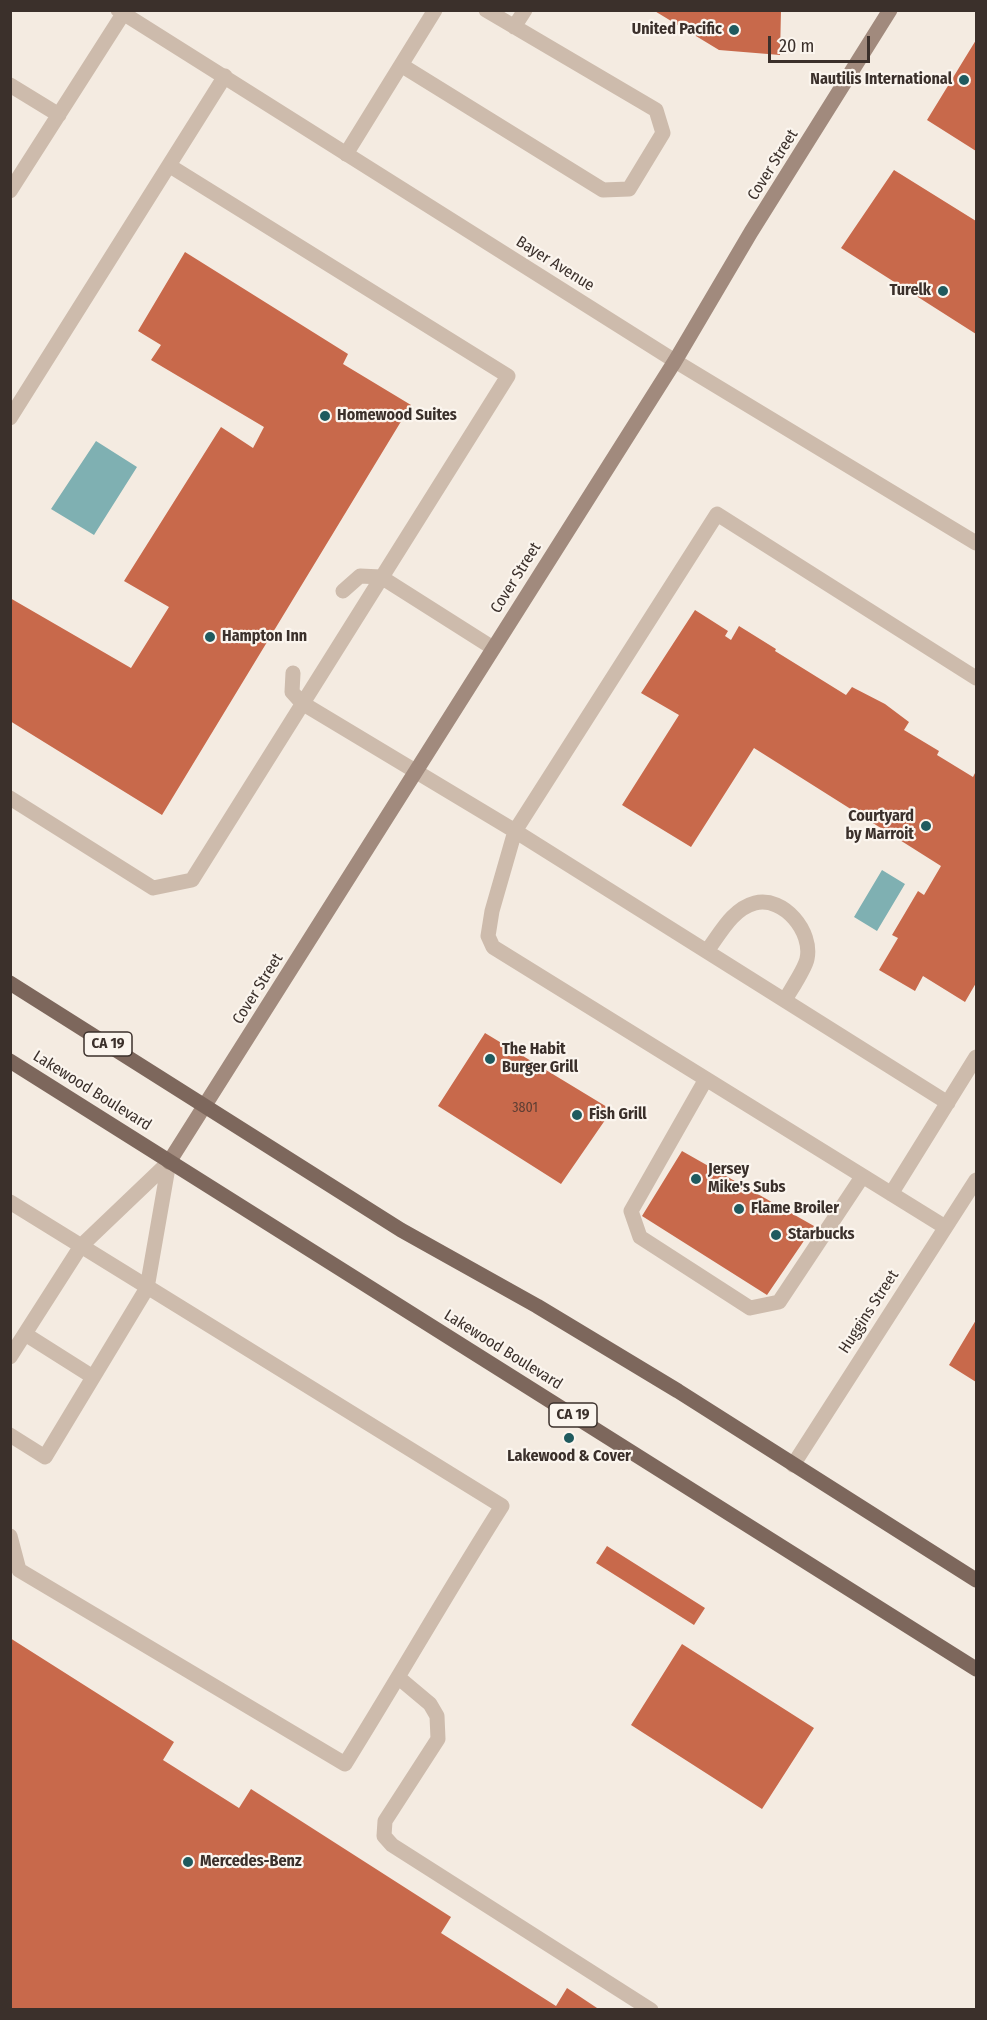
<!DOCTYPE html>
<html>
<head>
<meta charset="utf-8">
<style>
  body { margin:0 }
  #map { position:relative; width:987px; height:2020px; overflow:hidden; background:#f4ebe1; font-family:"Fira Sans Condensed",sans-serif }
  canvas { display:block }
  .frame { position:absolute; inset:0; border:12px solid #3b302b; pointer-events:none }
  .scale { position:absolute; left:768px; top:36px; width:102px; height:27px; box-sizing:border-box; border:3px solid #3b302b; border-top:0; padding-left:8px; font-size:18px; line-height:21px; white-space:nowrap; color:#3b302b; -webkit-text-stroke:4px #fbf5ee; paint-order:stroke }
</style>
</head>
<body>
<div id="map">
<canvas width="987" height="2020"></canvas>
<div class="frame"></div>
<div class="scale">20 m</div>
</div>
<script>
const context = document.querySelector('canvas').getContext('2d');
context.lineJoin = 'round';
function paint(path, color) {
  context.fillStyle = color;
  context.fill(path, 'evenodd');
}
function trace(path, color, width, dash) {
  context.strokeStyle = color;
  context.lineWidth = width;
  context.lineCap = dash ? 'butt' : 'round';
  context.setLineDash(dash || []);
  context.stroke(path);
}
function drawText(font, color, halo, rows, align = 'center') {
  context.font = font + ' "Fira Sans Condensed",sans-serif';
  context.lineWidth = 4.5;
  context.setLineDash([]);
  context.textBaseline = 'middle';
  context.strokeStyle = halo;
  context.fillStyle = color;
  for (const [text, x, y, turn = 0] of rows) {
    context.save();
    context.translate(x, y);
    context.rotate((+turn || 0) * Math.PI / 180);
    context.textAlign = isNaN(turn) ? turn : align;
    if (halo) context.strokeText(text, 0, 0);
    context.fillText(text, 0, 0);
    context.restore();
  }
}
paint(new Path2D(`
  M96,441l41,26 -43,68 -43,-26z
  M882,870l23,14 -28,47 -23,-14z`), '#7fb0b2');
paint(new Path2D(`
  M653,10h128l-1,45 -61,-5z
  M976,40v111l-49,-31z
  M894,170l82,51v113l-135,-86z
  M185,252l163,102 -5,10 68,41 -249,410 -152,-94v-123l121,70 38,-61 -45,-26 97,-154 32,21 11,-21 -113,-67 10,-15 -23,-14z
  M695,610l33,21 -3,5 6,4 8,-14 37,23 -1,2 71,44 6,-8 33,17 24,18 -5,8 35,21 -2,4 36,22 3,-6v212l-11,19 -42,-26 -8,15 -36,-21 19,-32 -6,-3 26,-44 6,4 17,-29 -187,-118 -63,99 -69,-42 57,-90 -38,-22z
  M485,1033l127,77 -51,74 -123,-78z
  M682,1151l132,75 -47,69 -125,-79z
  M976,1320v62l-27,-17z
  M607,1546l98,62 -11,17 -98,-62z
  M10,1638l164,104 -11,18 76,48 12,-19 200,128 -10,16 115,73 11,-18 33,22h-590z
  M682,1644l132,84 -52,81 -131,-84z`), '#c8694b');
trace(new Path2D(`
  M514,27l11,-17
  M401,65l202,125 26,-1 34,-56 -7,-23 -170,-100
  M10,85l49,30
  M346,154l89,-144
  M10,191l113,-177
  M10,418l215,-342
  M343,591l17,-15 21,1 112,71
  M293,673l-1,19 10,11 213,128 433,272
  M10,798l143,90 39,-8 316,-504 -338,-210
  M707,951c13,-17 25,-42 48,-48 29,-7 58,29 52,56 -2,10 -17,32 -22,41
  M706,1079l-75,132 9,26 110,71 29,-6 83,-125
  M891,1194l85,-137
  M10,1202l492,304c-54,85 -104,173 -157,258l-326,-194 -9,-34
  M945,1227l-452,-280 -5,-11 4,-25 23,-80 202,-317 259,164
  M25,1334l68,43
  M10,1357l71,-111 88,-84
  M10,1435l35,22 102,-169 22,-126
  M793,1465l183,-285
  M399,1678l31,26 7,12 1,23 -53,82 -1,15 8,9 259,165`), '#cdbbac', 15);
trace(new Path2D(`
  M118,10l557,351 301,182`), '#cdbbac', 15);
trace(new Path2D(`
  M169,1162l506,-801 76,-129 139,-222`), '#a18a7d', 15);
trace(new Path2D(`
  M10,983l391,247 136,76 141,85 298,189
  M10,1061l966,608`), '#7d675c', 15);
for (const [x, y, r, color] of [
  [734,30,6,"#1f5a5e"],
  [964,80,6,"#1f5a5e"],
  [943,291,6,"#1f5a5e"],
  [325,416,6,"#1f5a5e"],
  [210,637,6,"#1f5a5e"],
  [926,826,6,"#1f5a5e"],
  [490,1059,6,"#1f5a5e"],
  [577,1115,6,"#1f5a5e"],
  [696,1179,6,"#1f5a5e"],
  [739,1209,6,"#1f5a5e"],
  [776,1235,6,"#1f5a5e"],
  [569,1438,6,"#1f5a5e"],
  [188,1862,6,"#1f5a5e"]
]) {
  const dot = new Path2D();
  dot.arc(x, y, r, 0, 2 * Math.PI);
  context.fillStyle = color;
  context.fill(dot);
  trace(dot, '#fbf5ee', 2);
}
drawText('14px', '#5e3e33', null, [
  ["3801",525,1108]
]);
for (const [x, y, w] of [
  [108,1044,48],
  [573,1415,48]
]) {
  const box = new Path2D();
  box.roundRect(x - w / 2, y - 12, w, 24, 4.5);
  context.fillStyle = '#fbf5ee';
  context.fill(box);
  trace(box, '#3b302b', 1.5);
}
drawText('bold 15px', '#3b302b', null, [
  ["CA 19",108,1044],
  ["CA 19",573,1415]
]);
drawText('bold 16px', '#3b302b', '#fbf5ee', [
  ["United Pacific",722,30,"right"],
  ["Nautilis International",952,80,"right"],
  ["Turelk",931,291,"right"],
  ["Homewood Suites",337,416],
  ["Hampton Inn",222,637],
  ["Courtyard",914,817,"right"],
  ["by Marroit",914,835,"right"],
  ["The Habit",502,1050],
  ["Burger Grill",502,1068],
  ["Fish Grill",589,1115],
  ["Jersey",708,1170],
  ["Mike's Subs",708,1188],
  ["Flame Broiler",751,1209],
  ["Starbucks",788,1235],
  ["Lakewood & Cover",569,1457,"center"],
  ["Mercedes-Benz",200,1862]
], 'left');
drawText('16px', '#3b302b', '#fbf5ee', [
  ["Cover Street",773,165,-58],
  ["Bayer Avenue",555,264,32],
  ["Cover Street",516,578,-58],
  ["Cover Street",258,989,-58],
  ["Lakewood Boulevard",92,1091,32],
  ["Huggins Street",869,1312,-57],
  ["Lakewood Boulevard",503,1350,32]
]);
</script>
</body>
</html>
